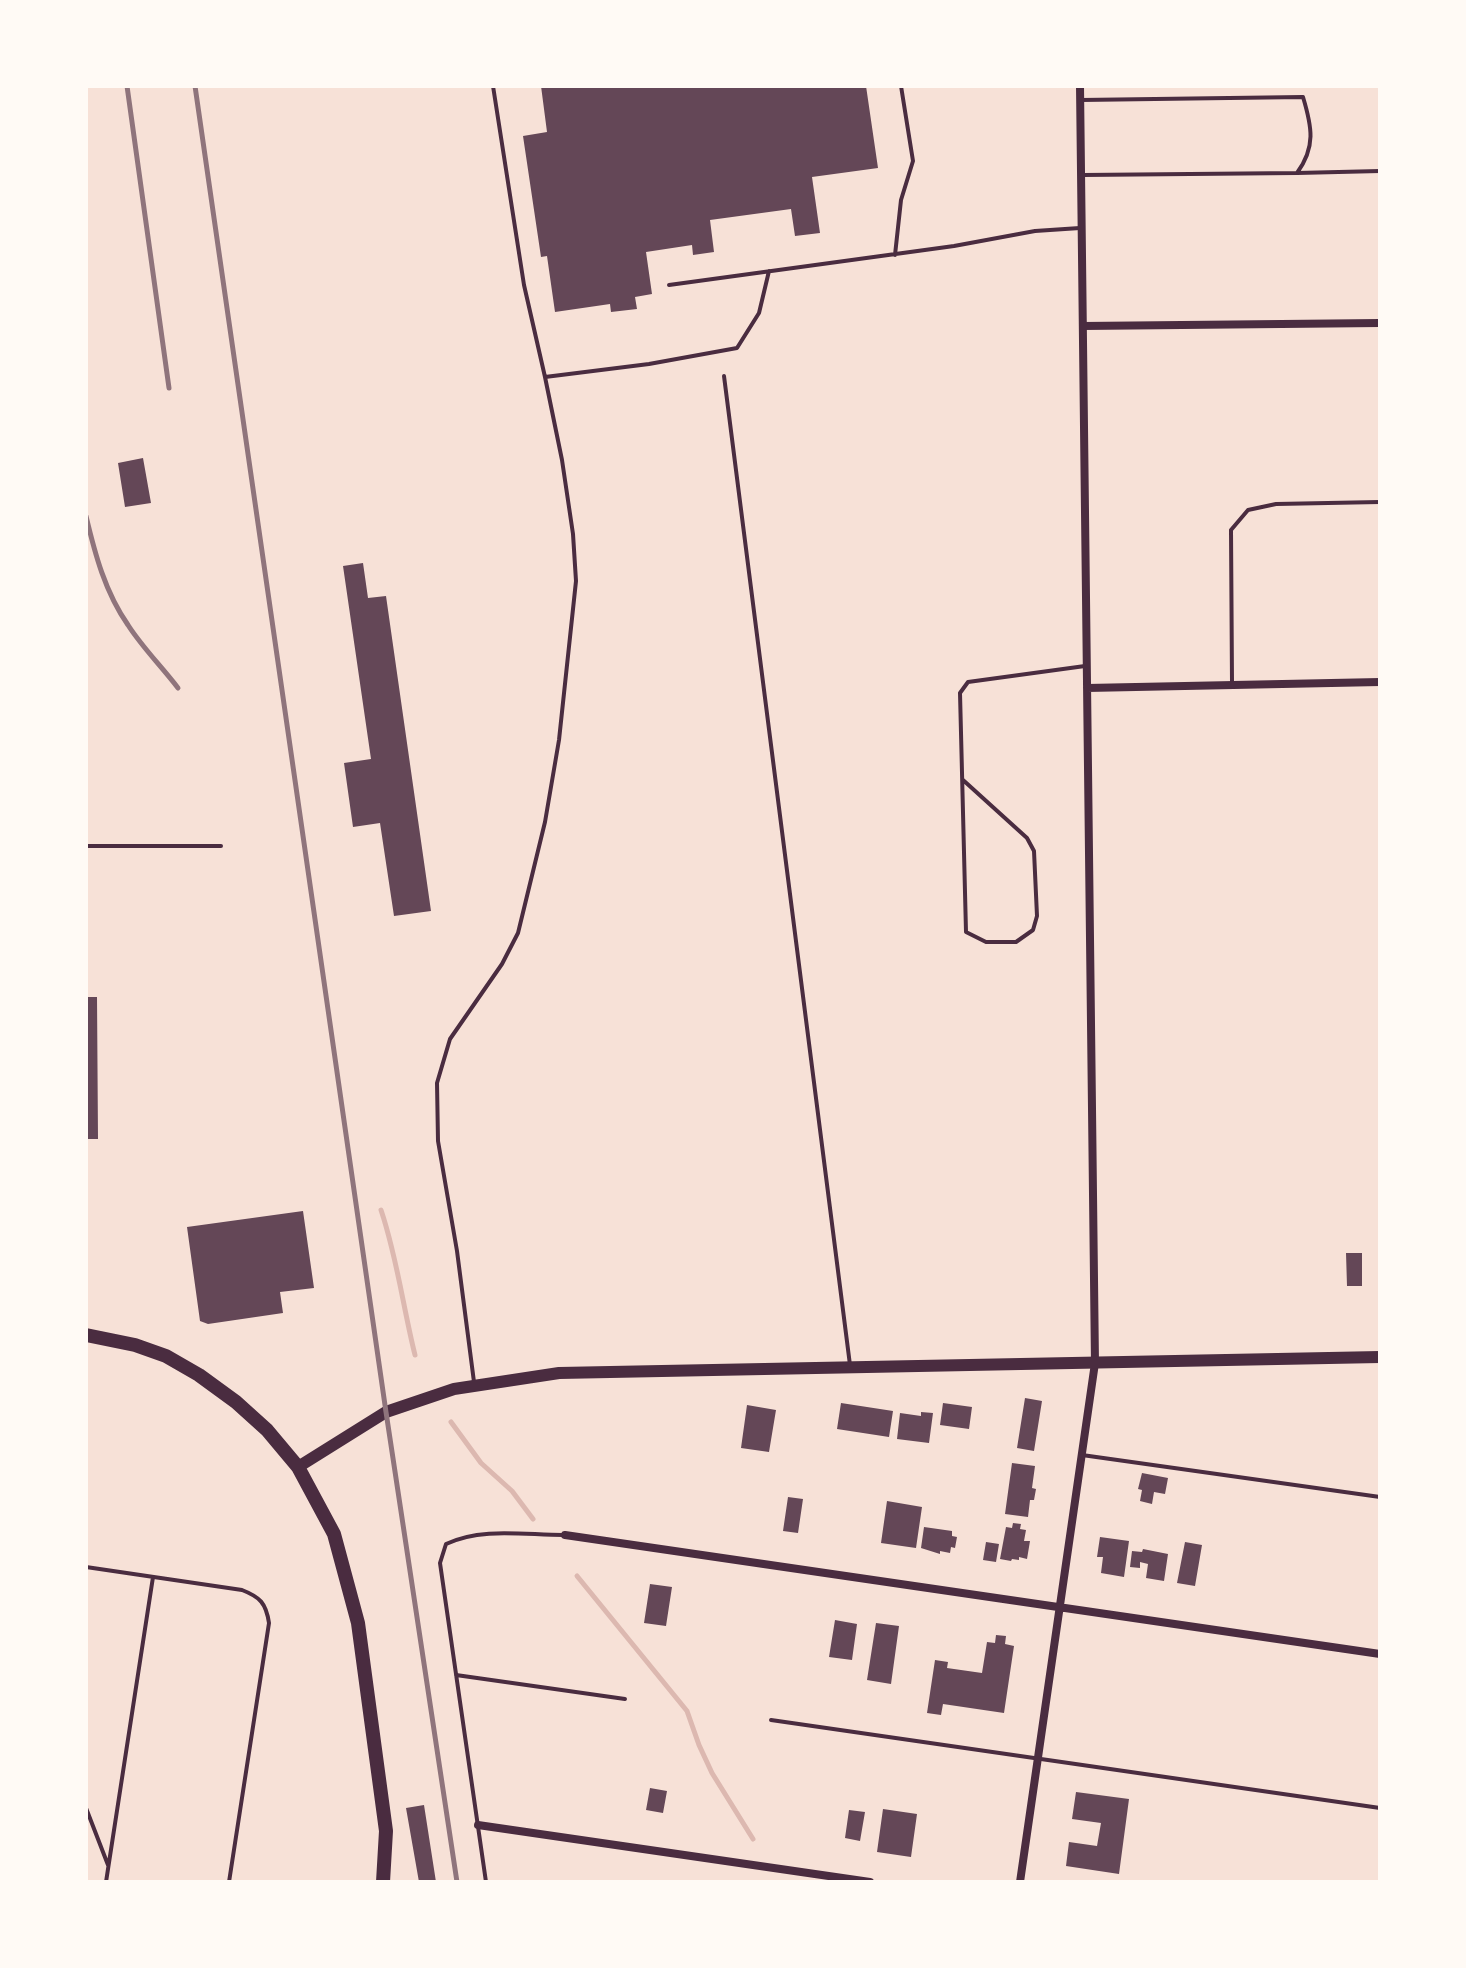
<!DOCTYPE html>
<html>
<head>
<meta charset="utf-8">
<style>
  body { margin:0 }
  #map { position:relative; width:1466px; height:1968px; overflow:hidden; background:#f7e1d7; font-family:"Asap Condensed",sans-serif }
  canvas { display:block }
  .frame { position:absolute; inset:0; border:88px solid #fffaf5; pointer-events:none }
</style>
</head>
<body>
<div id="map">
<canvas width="1466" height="1968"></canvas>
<div class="frame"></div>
</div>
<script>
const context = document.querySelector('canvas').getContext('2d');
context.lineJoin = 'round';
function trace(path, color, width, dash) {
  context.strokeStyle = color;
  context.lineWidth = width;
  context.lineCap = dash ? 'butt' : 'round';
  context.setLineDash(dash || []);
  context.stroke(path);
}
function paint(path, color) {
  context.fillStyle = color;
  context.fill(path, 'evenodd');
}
trace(new Path2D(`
  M381,1210c16,47 22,97 34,145
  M451,1422l30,41 31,28 21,28
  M577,1576l110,135 12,34 13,28 41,66`), '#dcb8b0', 5);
paint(new Path2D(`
  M541,86h325l12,82 -66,9 8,56 -25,3 -4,-27 -81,11 4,32 -21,3 -1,-10 -46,7 6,42 -17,3 2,12 -26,3 -1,-8 -55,8 -8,-56 -6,1 -18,-121 24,-4z
  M143,458l8,45 -26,4 -7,-44z
  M363,563l5,35 18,-2 45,315 -37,5 -14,-93 -27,4 -9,-64 27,-4 -28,-193z
  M86,997h11l1,142h-12z
  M303,1211l11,77 -34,4 3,21 -75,11 -8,-3 -13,-94z
  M1346,1253h16v33h-15z
  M1025,1398l17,3 -8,50 -17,-3z
  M841,1403l52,8 -4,26 -52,-8z
  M943,1403l29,4 -3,22 -29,-4z
  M747,1405l29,5 -7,42 -28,-4z
  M921,1412l12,1 -4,30 -32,-4 3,-26 21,3z
  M1012,1463l23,3 -3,22 4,1 -2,11h-4l-2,17 -23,-3z
  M1142,1473l26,5 -3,16 -11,-2 -2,12 -12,-3 2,-11 -4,-1z
  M788,1497l15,2 -5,34 -15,-2z
  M887,1501l35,6 -6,41 -35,-5z
  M1013,1523l8,1 -1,5 6,1 -2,11h6l-3,18 -8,-2v3l-7,-1 -1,2 -11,-2 6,-32 6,1z
  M924,1527l28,4v5l5,1 -2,11 -4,-1 -1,6 -10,-2v3l-19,-6z
  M1100,1537l29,4 -5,36 -23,-4 2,-16h-6z
  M986,1542l13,2 -3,18 -13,-2z
  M1185,1542l17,3 -7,41 -18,-3z
  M1143,1549l25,5 -4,27 -18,-3 2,-14 -8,-2v6l-10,-1 2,-16 10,1z
  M650,1584l22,3 -6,39 -22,-3z
  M835,1620l22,4 -5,36 -23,-3z
  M876,1623l23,3 -8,58 -24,-4z
  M996,1635l10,1 -1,8 9,2 -10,67 -61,-9 -2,11 -14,-2 8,-53 13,2 -1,6 35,5 5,-31 8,1z
  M650,1788l17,3 -4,22 -17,-3z
  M1076,1792l53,7 -10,75 -53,-8 3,-24 28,4 4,-23 -29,-4z
  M424,1805l12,77h-17l-13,-74z
  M883,1809l34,5 -6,43 -34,-5z
  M849,1810l16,2 -5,29 -15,-3z`), '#644757');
trace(new Path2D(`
  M493,86l31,199 21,92
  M1081,100l222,-3c9,30 13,50 -6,76l-214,2
  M1297,173l83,-2
  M895,255l6,-55 12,-39 -12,-75
  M669,285l285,-39 81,-15 45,-3
  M724,376l126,989
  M1232,683l-1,-153 17,-20 28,-6 104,-2
  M963,780l64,58 7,13 3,65 -4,14 -17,12h-30l-20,-10 -6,-239 8,-11 117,-16
  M86,846h135
  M474,1382l-17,-131 -19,-110 -1,-58 13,-44 52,-75 16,-31 27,-111 14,-82 17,-159 -3,-47 -11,-74 -17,-83 104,-13 88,-16 22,-35 10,-42
  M1082,1455l298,42
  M86,1567l156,23c18,7 24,13 27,33l-40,259
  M456,1675l169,24
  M771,1720l609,88
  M86,1808l22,57
  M106,1882l47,-305
  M486,1882l-46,-319 6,-19c35,-17 79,-9 117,-9`), '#4a2c40', 4);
trace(new Path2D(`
  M1083,326l297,-3
  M1087,688l293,-6
  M565,1535l815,119
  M478,1825l392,57
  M1020,1882l75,-519 -15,-1277`), '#4a2c40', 8);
trace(new Path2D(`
  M298,1467l88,-55 68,-23 105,-16 821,-16`), '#4a2c40', 12);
trace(new Path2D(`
  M86,1335l49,10 31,11 33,19 37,27 31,28 31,37 36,67 24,89 28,208 -3,51`), '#4a2c40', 14);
trace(new Path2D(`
  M127,86l42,302
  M195,86l191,1326 71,470
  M86,516c9,38 19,76 42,109 14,22 34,42 50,63`), '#8f747c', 5);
</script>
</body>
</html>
